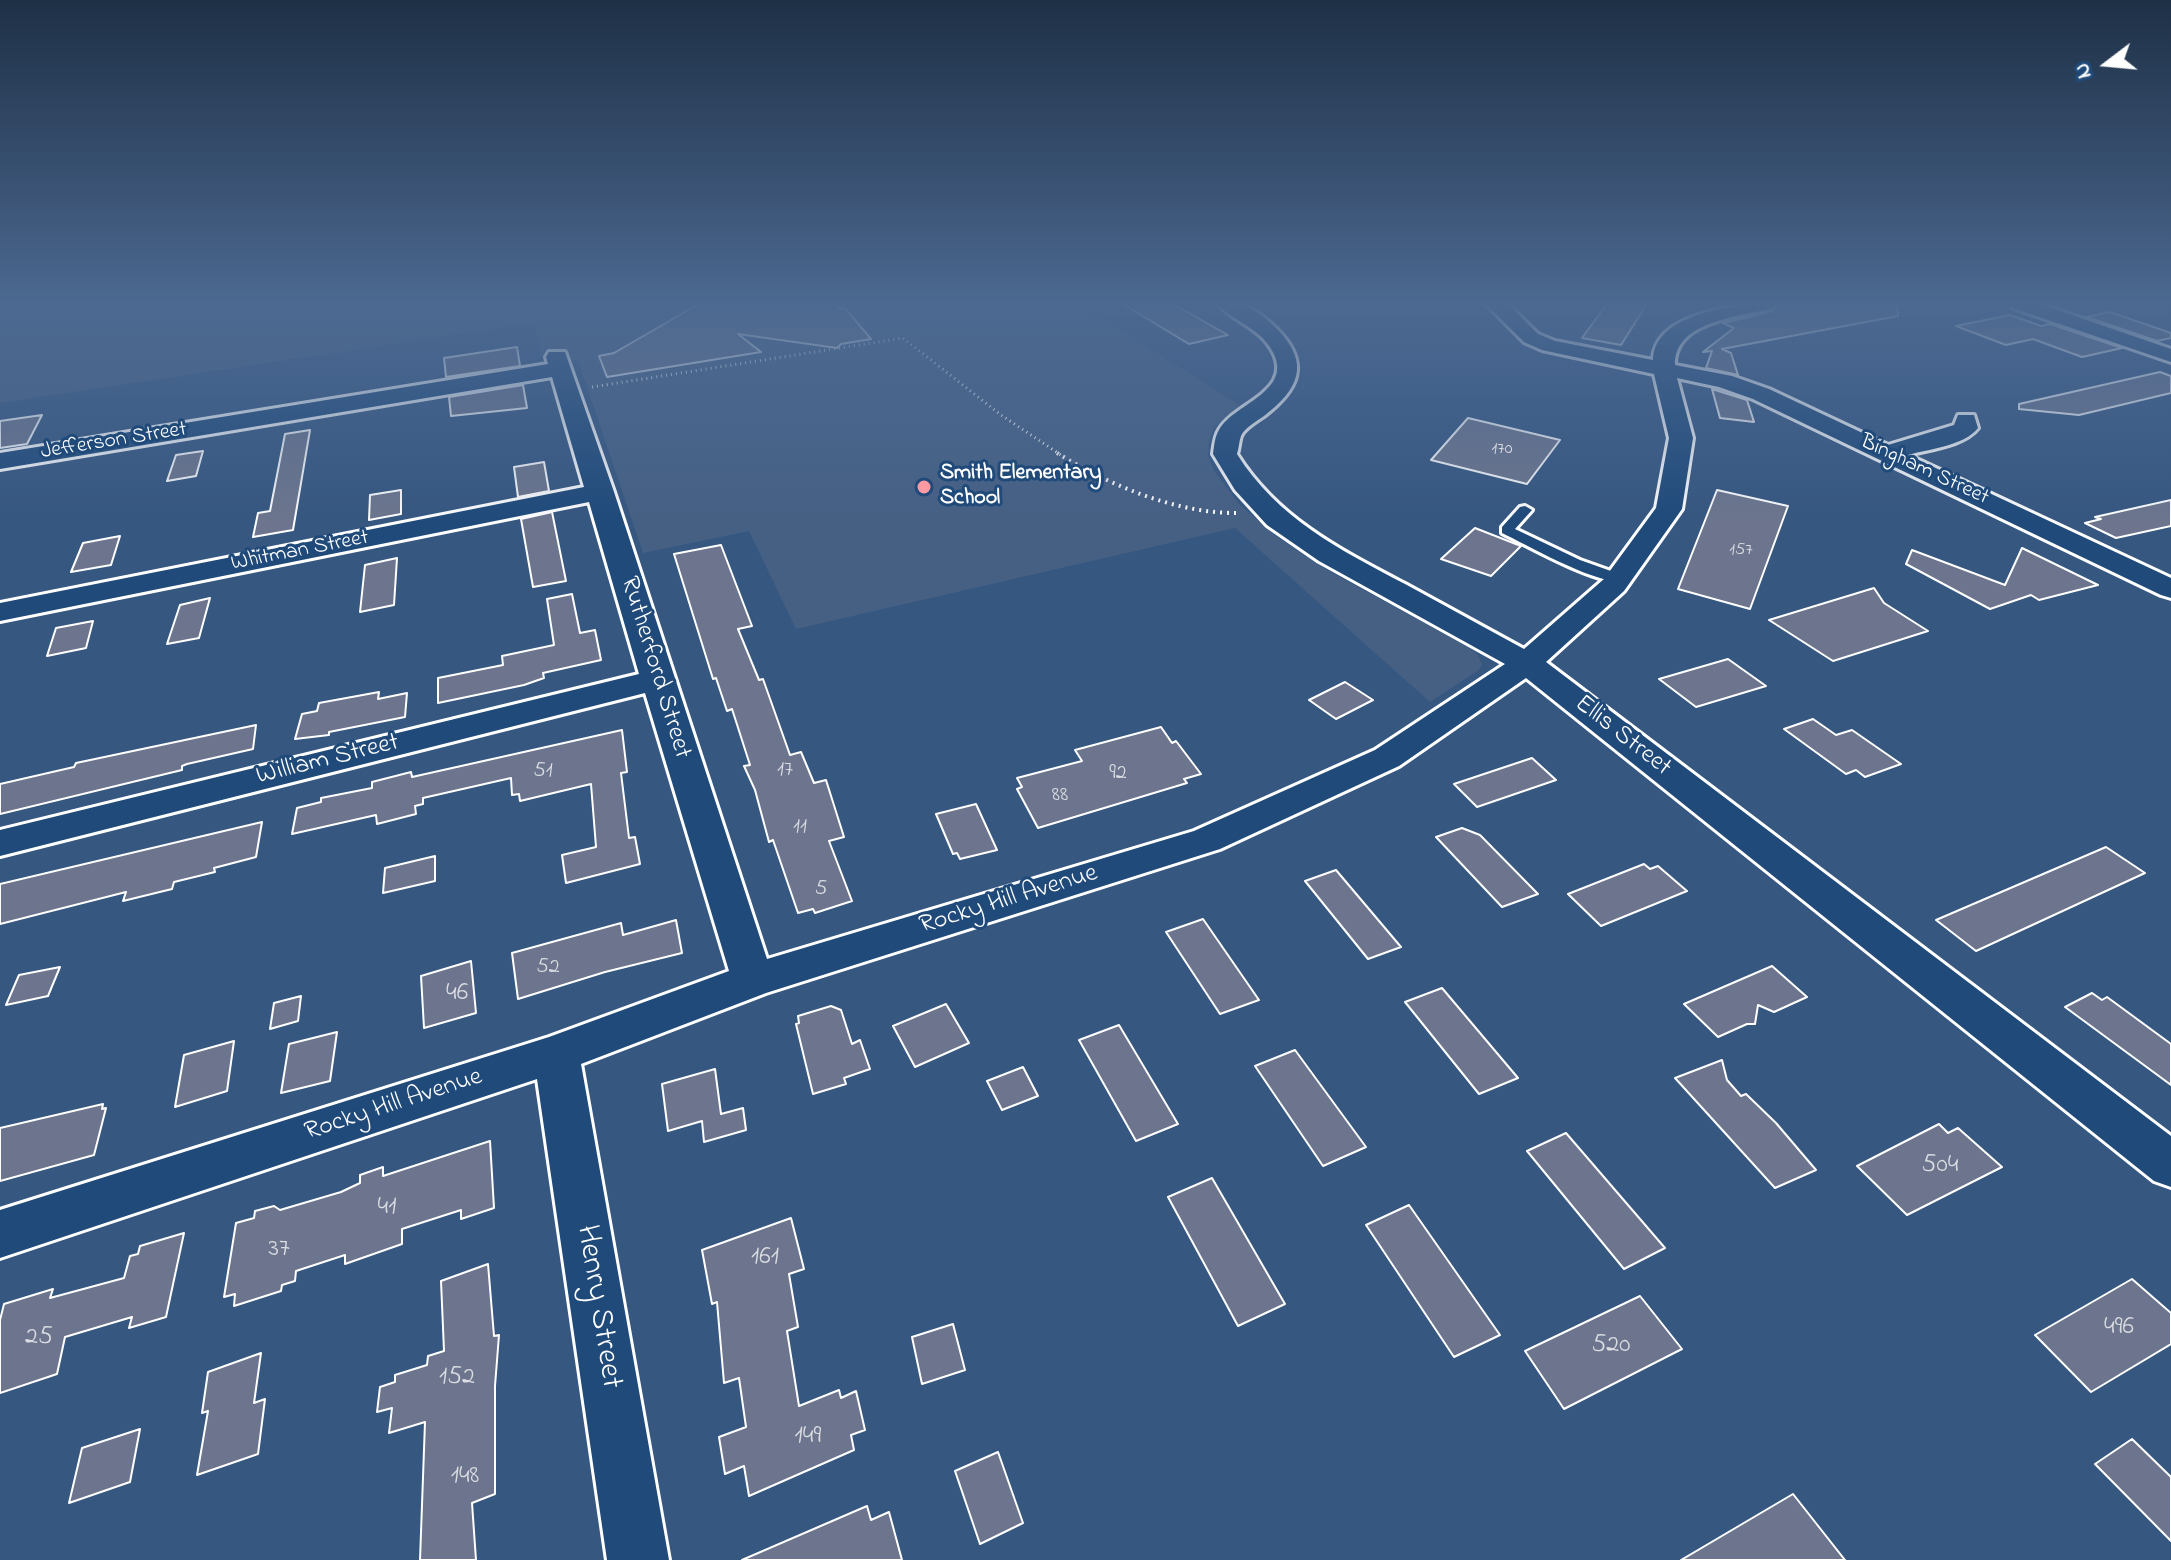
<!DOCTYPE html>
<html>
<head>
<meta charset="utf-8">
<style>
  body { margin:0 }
  #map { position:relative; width:2171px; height:1560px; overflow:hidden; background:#365780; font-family:"Indie Flower",sans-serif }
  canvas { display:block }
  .north { position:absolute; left:2067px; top:24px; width:80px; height:80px; -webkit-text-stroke:6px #1f4a7a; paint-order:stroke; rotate:254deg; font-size:22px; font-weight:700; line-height:32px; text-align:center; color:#fff }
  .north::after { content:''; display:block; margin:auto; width:28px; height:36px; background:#fff; clip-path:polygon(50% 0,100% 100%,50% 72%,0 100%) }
</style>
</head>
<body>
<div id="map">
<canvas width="2171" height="1560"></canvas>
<div class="north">N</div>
</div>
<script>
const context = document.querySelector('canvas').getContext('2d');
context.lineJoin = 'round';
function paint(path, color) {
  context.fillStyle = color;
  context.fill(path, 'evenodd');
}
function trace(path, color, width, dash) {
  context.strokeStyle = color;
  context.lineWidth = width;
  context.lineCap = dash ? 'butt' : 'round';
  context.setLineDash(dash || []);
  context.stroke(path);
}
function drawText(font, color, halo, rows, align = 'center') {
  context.font = font + ' "Indie Flower",sans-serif';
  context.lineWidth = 6;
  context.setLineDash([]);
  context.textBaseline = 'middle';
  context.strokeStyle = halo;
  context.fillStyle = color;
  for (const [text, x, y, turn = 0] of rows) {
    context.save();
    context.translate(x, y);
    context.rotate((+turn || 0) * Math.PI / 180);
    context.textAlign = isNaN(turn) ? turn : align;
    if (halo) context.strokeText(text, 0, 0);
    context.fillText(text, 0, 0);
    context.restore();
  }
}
paint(new Path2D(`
  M0,304h943l8,6 33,-6h95l160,101 -25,23 -5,13 -1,15 6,15 25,33 38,33 52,34 141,77 7,6 5,10 -3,6 -49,32 -195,-174 -439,101 -47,-98 -106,22 -65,-193 -34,5 -12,-42 -532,80z`), '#466084');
const building = new Path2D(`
  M835,304l4,5 6,-1 26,31 -30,5 -4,4 -99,-14 23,18 -154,25 -8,-21 15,-3 83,-48z
  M1123,304h50l55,31 -39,9z
  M1607,304h40l-26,41 -39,-7z
  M1778,304h119l1,12 -176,33 9,4 7,22 -32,-7 6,-17 -9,1 31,-24 -11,-5 50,-12z
  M2110,312l61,21v5l-14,3 -70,-24z
  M2010,315l31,11 9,-2 72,24 -40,9 -49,-18 -27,6 -50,-19z
  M517,347l3,19 -74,11 -2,-19z
  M2160,372l11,4v17l-92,22 -60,-6v-5z
  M523,385l4,23 -76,8 -2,-19z
  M1712,389l35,11 7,22 -34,-4z
  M42,415l-15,29 -27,4v-27z
  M1468,418l92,22 -33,44 -96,-24z
  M310,430l-17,100 -40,7 5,-24 12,-2 15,-77z
  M203,451l-7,25 -29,5 9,-26z
  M544,462l5,29 -31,6 -4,-30z
  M401,490v24l-32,6 1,-25z
  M1717,490l71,16 -38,103 -72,-20z
  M2171,500v26l-55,12 -31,-15 16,-4 -6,-2z
  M552,512l14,69 -33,6 -12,-68z
  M1475,528l46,18 -30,30 -50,-17z
  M120,536l-9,29 -40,7 12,-29z
  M721,545l31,81 -14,3 21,51 4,-1 27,76 11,-3 13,31 12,-3 18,57 -15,4 23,60 -37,12 -2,-4 -15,4 -25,-73 -4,2 -14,-52 -11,-24 6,-1 -18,-56 -5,2 -11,-33 -3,1 -39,-125z
  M2022,548l76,37 -59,15 -8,-5 -41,14 -84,-45 6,-14 93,35z
  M397,558l-3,47 -34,7 5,-47z
  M1874,588l10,15 44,28 -95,30 -64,-41z
  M572,594l8,39 15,-3 6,30 -58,13 1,5 -20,7 -86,18v-25l65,-13 -1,-9 52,-11 -7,-46z
  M210,598l-11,40 -32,6 13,-39z
  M93,621l-7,27 -39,8 9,-28z
  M1728,659l38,27 -70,21 -37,-28z
  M1345,682l28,18 -37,19 -27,-19z
  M379,692l-1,7 29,-6 -2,24 -76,15v3l-34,4 7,-25 15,-3 2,-8z
  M1813,719l23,16 16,-5 49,34 -36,13 -9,-7 -10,4 -62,-45z
  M256,725l-3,24 -66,15 -5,2v4l-182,44v-30l74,-17 2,-4z
  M1161,727l11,16 4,-2 25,33 -17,5 3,4 -149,45 -21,-39 5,-2 -5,-9 65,-17 -7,-11z
  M622,730l5,42 -6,1 8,65 6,-1 5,27 -74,19 -4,-28 34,-8 -5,-63 -71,17 -1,-7 -7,1 -1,-17 -88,20v6l-8,2 1,8 -39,10 -1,-9 -84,19 5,-26 24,-6v-4l51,-10v-6l39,-10 1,5z
  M1532,758l24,22 -79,27 -23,-23z
  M976,804l21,46 -37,9 -3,-6 -4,1 -17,-40z
  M262,822l-6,35 -42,11 1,4 -41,10 -2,7 -49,12 3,-9 -126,32v-40z
  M1462,828l18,7 58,59 -36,13 -66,-70z
  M2106,847l39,26 -169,78 -40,-31z
  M435,856v25l-52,12 2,-25z
  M1644,864l6,5 8,-3 29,25 -86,35 -33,-32z
  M1336,870l65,77 -33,12 -63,-78z
  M1203,919l56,81 -39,14 -54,-82z
  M676,920l6,33 -77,19 -87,27 -6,-46 109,-30 2,12z
  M471,961l5,52 -52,15 -3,-52z
  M1772,966l35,31 -33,15 -16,-7 -3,19h-8l-29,13 -34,-33z
  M60,967l-12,29 -42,9 13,-30z
  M1442,988l76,90 -39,16 -74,-92z
  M2092,993l10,7 5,-3 64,47v41l-106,-78z
  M301,996l-3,25 -28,8 4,-26z
  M946,1004l23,39 -54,24 -22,-41z
  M831,1006l10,4 11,34 8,-4 10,29 -26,9 2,6 -33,10 -17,-70 3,-1 -1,-7z
  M1119,1025l59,99 -42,17 -57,-101z
  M337,1032l-7,49 -49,12 8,-49z
  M234,1041l-7,50 -52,16 9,-52z
  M1295,1050l71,97 -43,19 -68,-100z
  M1722,1060l5,20 14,16 5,-2 30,29 40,47 -41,18 -100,-110z
  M1023,1067l15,29 -36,14 -15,-29z
  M715,1069l6,45 22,-6 3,22 -42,12 -2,-21 -34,10 -6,-47z
  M103,1104l-1,5 4,-1 -12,47 -94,26v-53z
  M1939,1124l9,9 10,-5 44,39 -95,48 -50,-49z
  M1566,1133l99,115 -41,21 -97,-118z
  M490,1141l4,67 -33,11v-9l-59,19v15l-57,20v-9l-49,16 -1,10 -13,4 -1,6 -47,15 1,-12 -11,3 12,-74 18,-5 1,-7 19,-5 6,4 61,-18 19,-9v-8l23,-8v9z
  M1212,1178l73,126 -47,22 -70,-129z
  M1409,1205l91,130 -46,22 -88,-132z
  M791,1218l13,51 -15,5 9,53 -11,4 12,75 40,-16 2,8 15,-7 9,39 -14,5 3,15 -105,46 -5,-30 -19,8 -6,-37 27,-10 -7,-49 -15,5 -7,-81 -5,2 -10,-54z
  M184,1233l-18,84 -37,11 3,-11 -67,20 -8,37 -57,19v-73l4,-16 49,-15 -3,9 74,-20 6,-22 8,-2 2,-8z
  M488,1264l6,72 5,-1 -4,51v108l-23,9 4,57h-56l5,-138 -36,11 3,-25 -15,4 3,-25 15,-5v-7l32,-10 1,-9 16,-5 -3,-70z
  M2132,1279l39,34v31l-80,48 -56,-57z
  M1640,1296l42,53 -118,60 -39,-58z
  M953,1324l12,46 -43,14 -10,-47z
  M261,1353l-7,50 11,-4 -7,55 -61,21 11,-64 -6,2 6,-41z
  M140,1429l-10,53 -61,21 13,-55z
  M2132,1439l39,38v64l-76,-77z
  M998,1452l25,71 -43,21 -25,-73z
  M1793,1494l52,66h-164z
  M867,1506l4,14 18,-8 13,48h-160z`);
paint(building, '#6c758d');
trace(building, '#fff', 2);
const lane = new Path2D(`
  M1525,506l7,4 -17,19 65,31 42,15v6c-25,4 -95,-36 -120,-48v-6l18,-20z`);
const street = new Path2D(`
  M1218,304c29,0 39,5 60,26 33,34 20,60 -14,86 -7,5 -20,12 -23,20 -2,5 -2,12 -4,18 40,64 103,96 168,130 40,22 79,43 119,65l80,-70 52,-71 13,-70 -15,-64 -112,-24 -18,-8 -38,-38h22l30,30 17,7 98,19c1,-48 86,-56 122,-56l-3,4c-33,9 -98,13 -97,57l57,11 37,13 119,56 66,-20 4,-10h16l4,13c-14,18 -49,21 -70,27l263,123v20l-10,-3 -408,-196 -34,-12 -42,-9 16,60 -11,71 -58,82 -78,71 625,474v51l-17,-6 -628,-503 -127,88 -179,83 -454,144 -185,71 88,496h-62l-70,-481 -537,179v-48l549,-173 180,-66 -84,-278 -645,163v-26l639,-156 -50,-172 -589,119v-18l584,-116 -32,-110 -552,92v-16l548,-89 -2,-7 3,-5h16l49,140 153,467 427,-128 181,-81 130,-86 -186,-103 -52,-36 -32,-35 -22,-36c1,-8 2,-18 6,-24 15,-28 84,-40 48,-87 -13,-17 -35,-23 -49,-39z
  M2010,304h30l131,45v13l-158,-54z`);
trace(lane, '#fff', 6);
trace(street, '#fff', 6);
trace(new Path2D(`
  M592,387l311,-49 98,77 60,40`), '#fff', 3, [1, 4]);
trace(new Path2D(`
  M1057,453c52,32 120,61 182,60`), '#fff', 4, [2, 5]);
paint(lane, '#1f4a7a');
paint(street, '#1f4a7a');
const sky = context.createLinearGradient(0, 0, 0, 523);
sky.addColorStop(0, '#1e3046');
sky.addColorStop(0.58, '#4c6991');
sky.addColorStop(1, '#4c699100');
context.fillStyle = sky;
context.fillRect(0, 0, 2171, 523);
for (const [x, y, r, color] of [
  [924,487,8,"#ff9aa2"]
]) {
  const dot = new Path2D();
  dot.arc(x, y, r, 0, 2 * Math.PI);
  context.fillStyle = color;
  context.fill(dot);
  trace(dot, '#1f4a7a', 3);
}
drawText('18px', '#dadce2', null, [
  ["170",1502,450],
  ["157",1741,551]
]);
drawText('22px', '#fff', '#1f4a7a', [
  ["Jefferson Street",114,442,-9],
  ["Bingham Street",1924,471,25],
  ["Whitman Street",300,552,-11]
]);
drawText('bold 22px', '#fff', '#1f4a7a', [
  ["Smith Elementary",940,474],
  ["School",940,499]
], 'left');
drawText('22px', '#dadce2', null, [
  ["17",785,771],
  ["51",543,772],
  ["92",1118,774],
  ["88",1060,796],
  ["11",800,828],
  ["5",821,890],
  ["52",548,968]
]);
drawText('26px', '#fff', '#1f4a7a', [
  ["Rutherford Street",654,668,73],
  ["Ellis Street",1622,737,38],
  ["William Street",328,761,-14],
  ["Rocky Hill Avenue",1009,901,-17],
  ["Rocky Hill Avenue",394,1106,-18]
]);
drawText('26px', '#dadce2', null, [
  ["46",457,995],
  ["504",1940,1167],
  ["41",387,1209],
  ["37",279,1251],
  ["161",765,1259],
  ["496",2119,1329],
  ["25",39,1339],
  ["520",1611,1347],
  ["152",457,1379],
  ["149",808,1438],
  ["148",465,1478]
]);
drawText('32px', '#fff', '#1f4a7a', [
  ["Henry Street",597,1307,81]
]);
</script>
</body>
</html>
